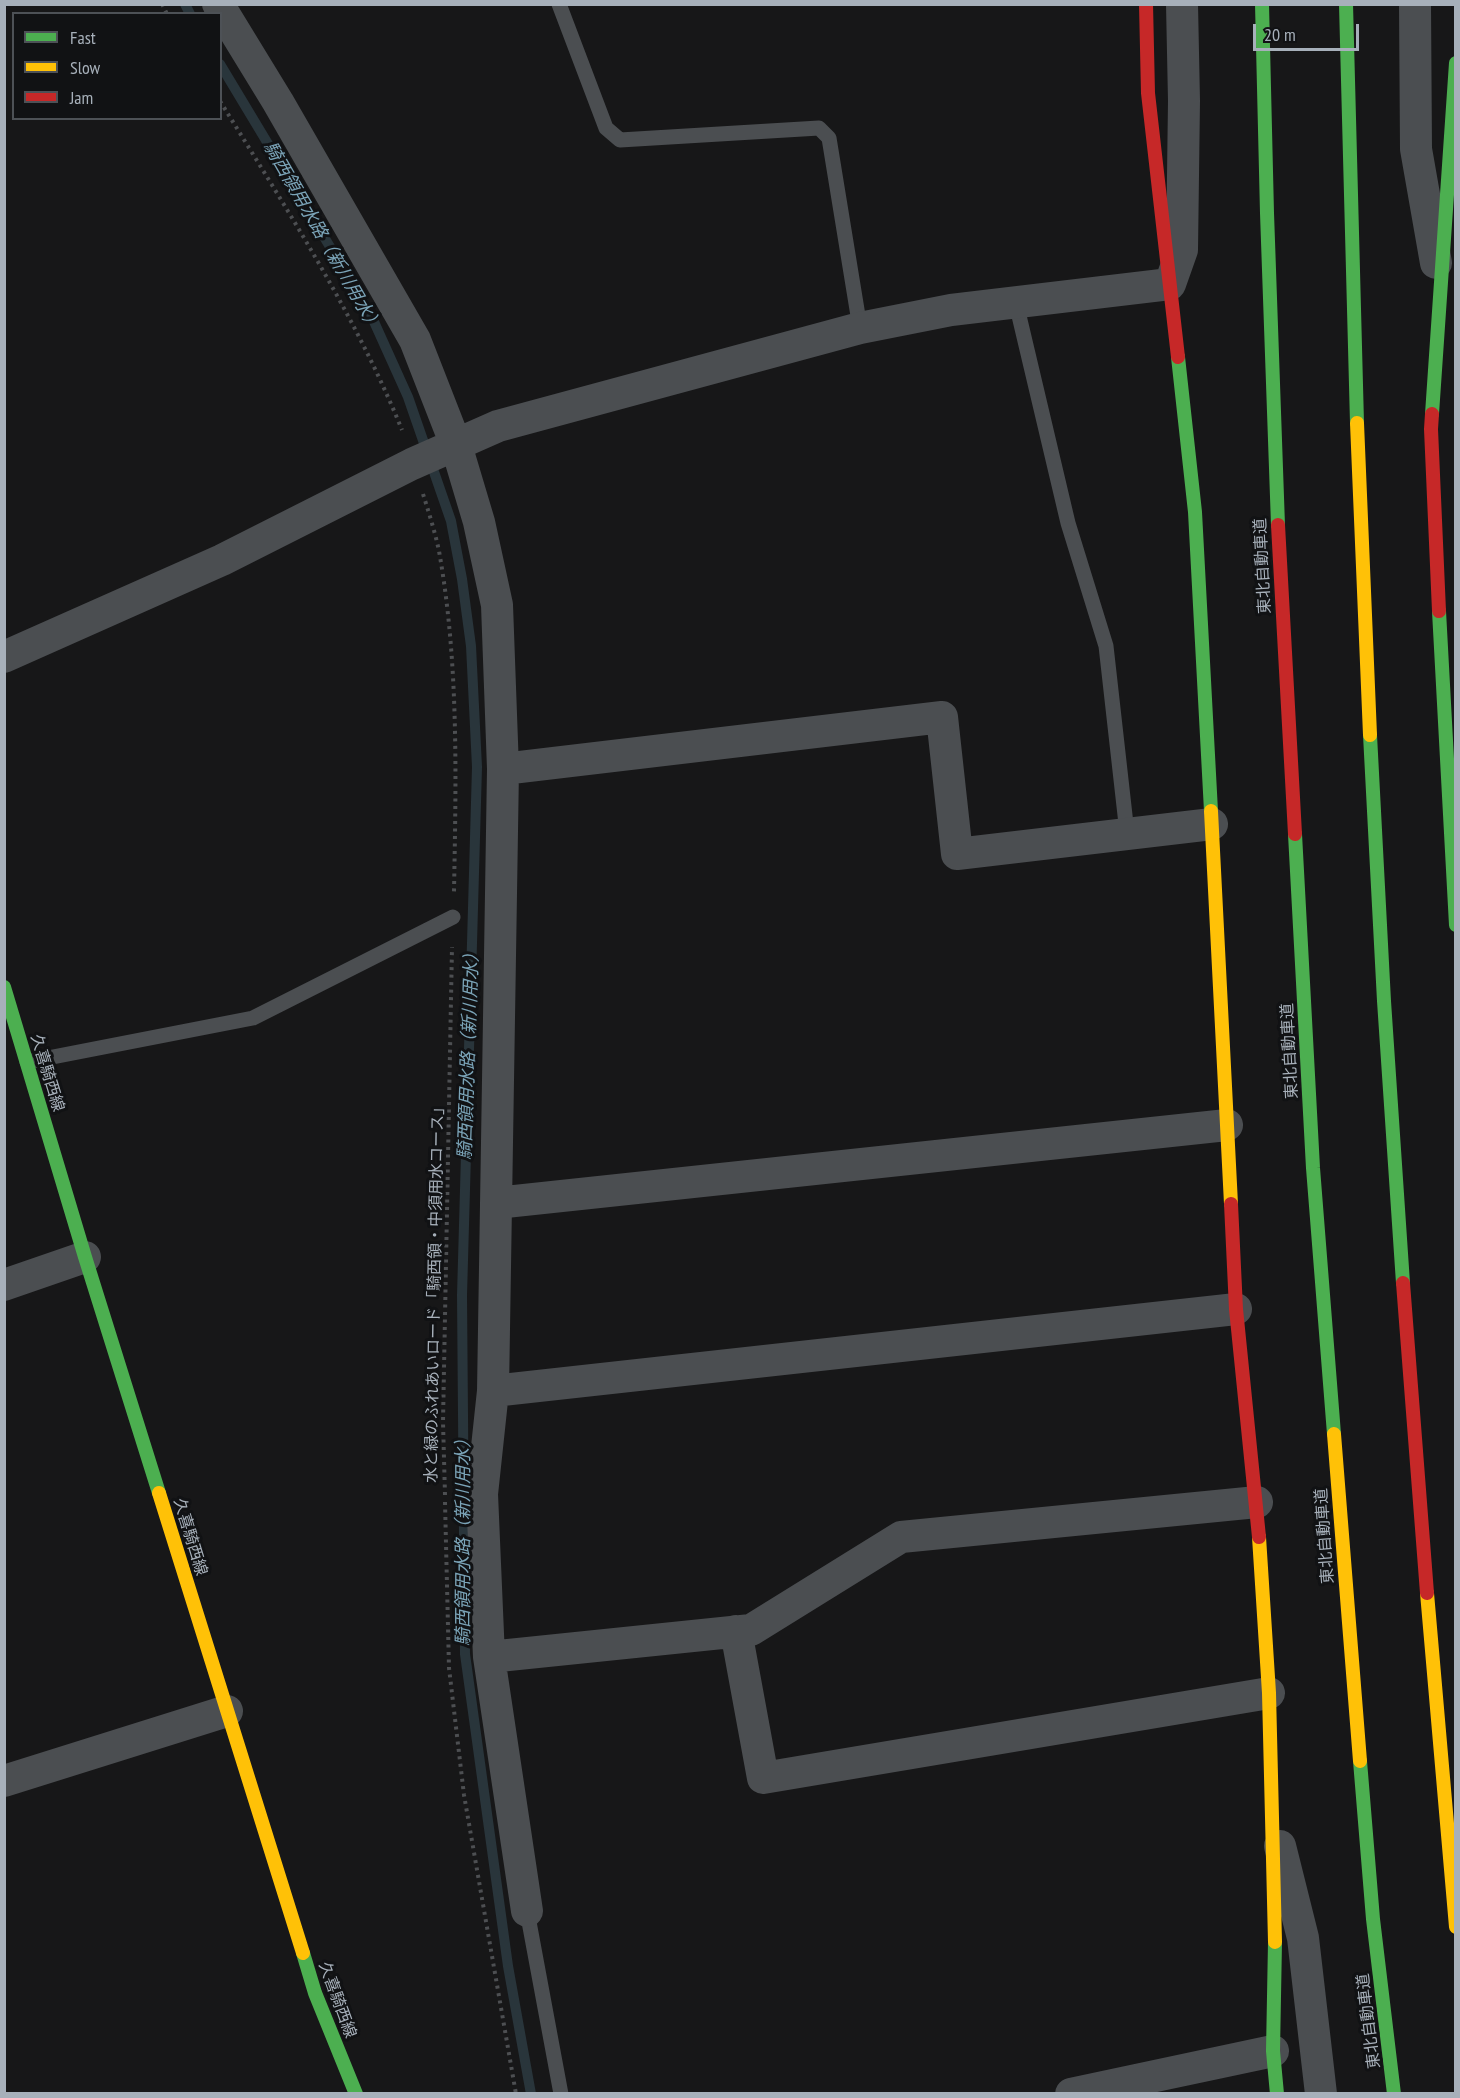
<!DOCTYPE html>
<html>
<head>
<meta charset="utf-8">
<style>
  body { margin:0 }
  #map { position:relative; width:1460px; height:2098px; overflow:hidden; background:#171718; font-family:"PT Sans Narrow",sans-serif }
  canvas { display:block }
  .frame { position:absolute; inset:0; border:6px solid #a7b0ba; pointer-events:none }
  .legend { position:absolute; left:12px; top:12px; width:210px; height:108px; box-sizing:border-box; background:#111214; border:2px solid #4d5156; margin:0; padding:8px 10px; list-style:none; font-size:18px; color:#a7b0ba }
  .legend li { display:flex; align-items:center; gap:12px; height:30px }
  .legend b { width:30px; border:2px solid #4d5156 }
  .scale { position:absolute; left:1253px; top:24px; width:106px; height:27px; box-sizing:border-box; border:3px solid #a7b0ba; border-top:0; padding-left:8px; font-size:18px; line-height:21px; white-space:nowrap; color:#a7b0ba; -webkit-text-stroke:4px #111214; paint-order:stroke }
</style>
</head>
<body>
<div id="map">
<canvas width="1460" height="2098"></canvas>
<div class="frame"></div>
<ul class="legend">
<li><b style="height:8px;background:#4caf50"></b>Fast</li>
<li><b style="height:8px;background:#ffc107"></b>Slow</li>
<li><b style="height:8px;background:#c62828"></b>Jam</li>
</ul>
<div class="scale">20 m</div>
</div>
<script>
const context = document.querySelector('canvas').getContext('2d');
context.lineJoin = 'round';
function trace(path, color, width, dash) {
  context.strokeStyle = color;
  context.lineWidth = width;
  context.lineCap = dash ? 'butt' : 'round';
  context.setLineDash(dash || []);
  context.stroke(path);
}
function drawText(font, color, halo, rows, align = 'center') {
  context.font = font + ' "PT Sans Narrow","Noto Sans JP",sans-serif';
  context.lineWidth = 6;
  context.setLineDash([]);
  context.textBaseline = 'middle';
  context.strokeStyle = halo;
  context.fillStyle = color;
  for (const [text, x, y, turn = 0] of rows) {
    context.save();
    context.translate(x, y);
    context.rotate((+turn || 0) * Math.PI / 180);
    context.textAlign = isNaN(turn) ? turn : align;
    if (halo) context.strokeText(text, 0, 0);
    context.fillText(text, 0, 0);
    context.restore();
  }
}
trace(new Path2D(`
  M185,4l5,10
  M220,64l151,251 37,82 43,124 11,58 9,67 6,121 -15,528 3,359 43,312 23,128`), '#29353b', 10);
trace(new Path2D(`
  M162,4l5,10
  M220,101c66,107 135,213 182,329
  M423,494c6,19 12,38 16,57 20,112 17,228 15,341
  M445,1495l-2,-73 9,-475
  M445,1502l4,166 15,127 52,299`), '#4d4f52', 4, [3, 4.5]);
trace(new Path2D(`
  M559,4l47,124 14,12 199,-12 10,10 31,190
  M1016,303l52,220 38,123 21,187
  M27,1062l226,-44 200,-101
  M527,1911l34,183`), '#4b4e51', 15);
trace(new Path2D(`
  M218,4l60,98 137,238 41,105 23,77 18,83 6,164 -10,622 -11,103 7,163 38,254
  M1415,4l1,145 20,114
  M4,657l218,-97 190,-96 86,-38 362,-98 91,-18 219,-26 12,-34 2,-149 -2,-97
  M503,769l439,-52 15,137 255,-30
  M496,1203l731,-78
  M4,1285l81,-28
  M493,1391l743,-82
  M736,1631l27,147 506,-85
  M489,1657l262,-27 150,-93 356,-35
  M4,1781l223,-70
  M1280,1846l23,92 18,156
  M1071,2094l202,-43`), '#4b4e51', 32);
trace(new Path2D(`
  M1262,4l5,209 11,312
  M1346,4l11,419
  M1178,357l17,155 16,299
  M1432,414l24,-351
  M1439,611l17,314
  M1370,735l14,266 19,282
  M1295,834l18,334 21,266
  M4,987l81,270 74,236
  M1360,1761l13,158 21,175
  M1275,1942l-2,109 4,43
  M303,1953l12,40 41,101`), '#4caf50', 14);
trace(new Path2D(`
  M1357,423l13,312
  M1211,811l20,393
  M1334,1434l26,327
  M159,1493l144,460
  M1259,1537l10,156 6,249
  M1427,1593l29,334`), '#ffc107', 14);
trace(new Path2D(`
  M1146,4l2,89 30,264
  M1432,414l-1,15 8,182
  M1278,525l17,309
  M1231,1204l5,105 23,228
  M1403,1283l24,310`), '#c62828', 14);
drawText('16px', '#a7b0ba', '#111214', [
  ["東北自動車道",1263,566,-93],
  ["東北自動車道",1290,1051,-93],
  ["久喜騎西線",47,1073,73],
  ["水と緑のふれあいロード「騎西領・中須用水コース」",435,1291,-89],
  ["東北自動車道",1325,1536,-94],
  ["久喜騎西線",190,1537,73],
  ["久喜騎西線",337,2000,70],
  ["東北自動車道",1369,2021,-97]
]);
drawText('italic 18px', '#7ba4b8', '#111214', [
  ["騎西領用水路（新川用水）",322,237,60],
  ["騎西領用水路（新川用水）",469,1052,-88],
  ["騎西領用水路（新川用水）",464,1538,-90]
]);
</script>
</body>
</html>
